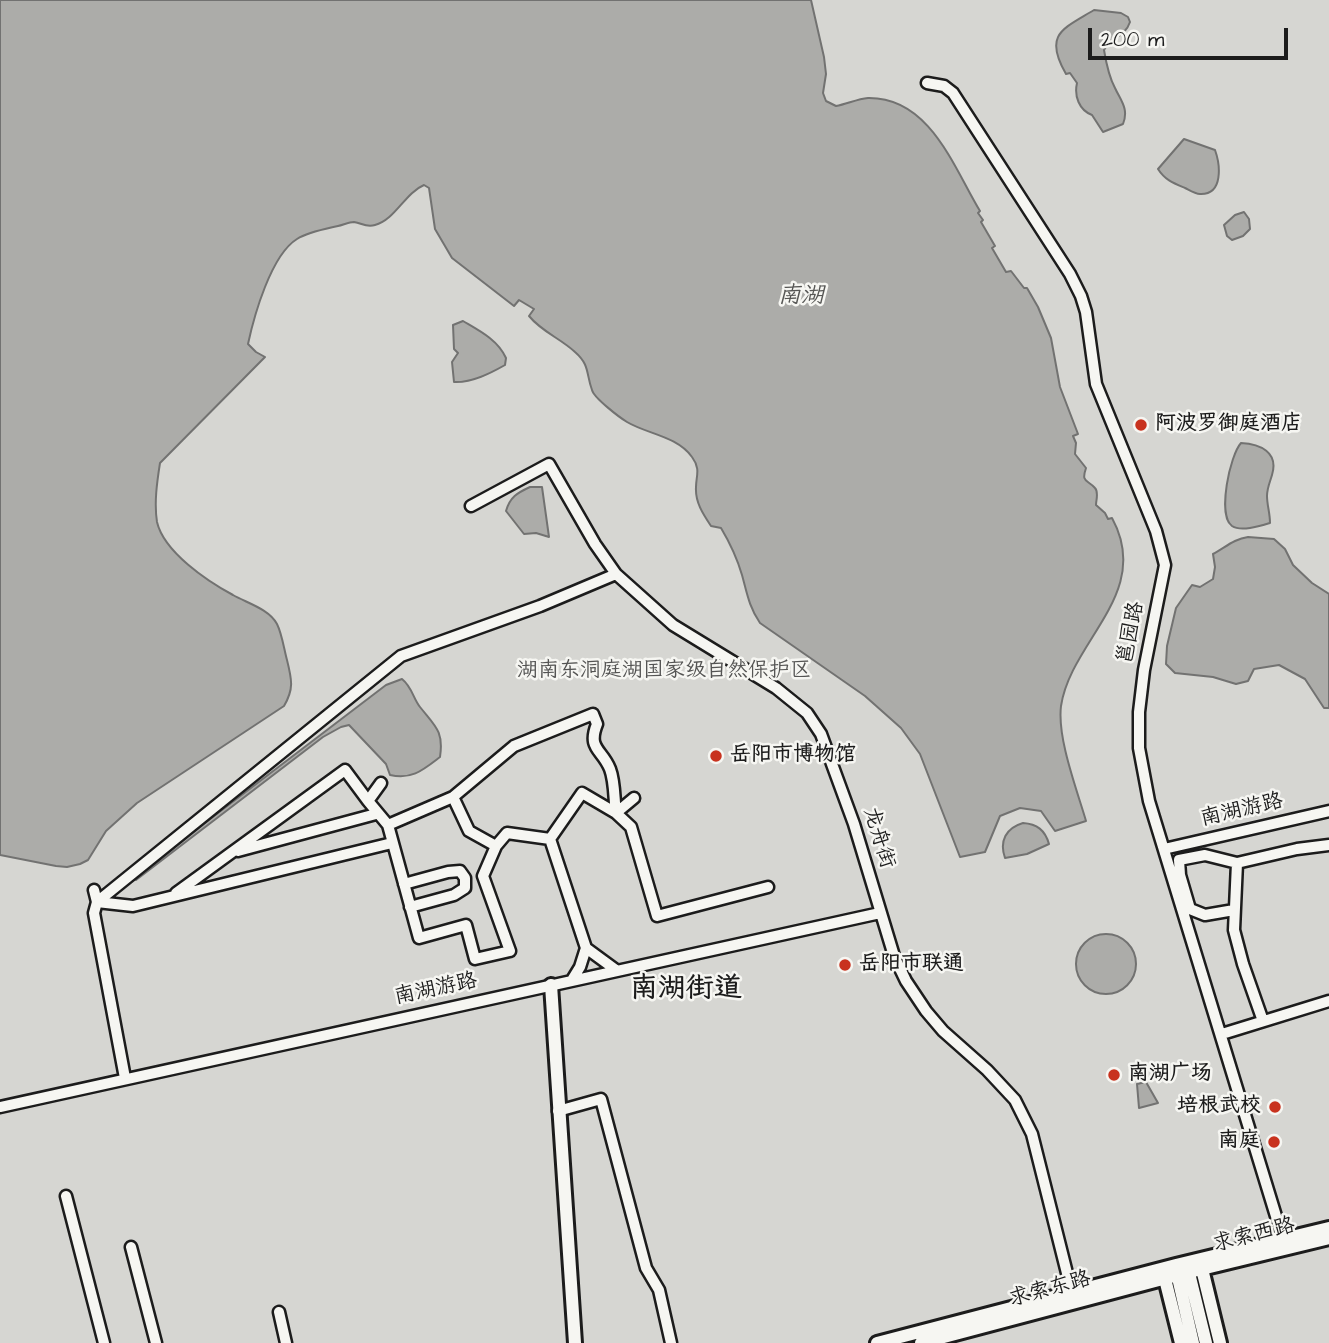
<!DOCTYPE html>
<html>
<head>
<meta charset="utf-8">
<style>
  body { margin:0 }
  #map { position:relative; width:1329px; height:1343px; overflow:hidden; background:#f6f6f2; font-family:"Architects Daughter",sans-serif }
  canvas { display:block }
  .scale { position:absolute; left:1088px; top:28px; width:200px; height:32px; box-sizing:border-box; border:4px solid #1c1c1c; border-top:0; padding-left:9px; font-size:21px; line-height:24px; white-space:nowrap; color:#1c1c1c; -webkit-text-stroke:5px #f6f6f2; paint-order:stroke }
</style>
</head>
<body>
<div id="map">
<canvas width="1329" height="1343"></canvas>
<div class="scale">200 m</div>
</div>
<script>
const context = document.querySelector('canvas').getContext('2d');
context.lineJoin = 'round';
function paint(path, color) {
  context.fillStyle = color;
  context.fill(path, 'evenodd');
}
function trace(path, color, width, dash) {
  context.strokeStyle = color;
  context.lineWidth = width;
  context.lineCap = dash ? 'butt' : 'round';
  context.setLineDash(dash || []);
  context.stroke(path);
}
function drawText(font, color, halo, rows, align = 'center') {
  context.font = font + ' "Architects Daughter","LXGW WenKai TC",sans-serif';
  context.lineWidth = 5;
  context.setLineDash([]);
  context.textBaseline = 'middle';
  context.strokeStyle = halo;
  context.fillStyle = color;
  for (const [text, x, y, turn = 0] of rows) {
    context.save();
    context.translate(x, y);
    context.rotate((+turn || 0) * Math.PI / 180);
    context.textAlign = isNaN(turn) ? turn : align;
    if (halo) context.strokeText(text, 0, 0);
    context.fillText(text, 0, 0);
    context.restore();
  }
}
paint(new Path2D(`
  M0,0h1329v1343h-1329z`), '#d6d6d2');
const water = new Path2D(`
  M0,0h811l13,57 2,17 -3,19 3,8 10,5c11,-2 21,-7 32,-8 62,-1 86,70 112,113l-2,2 5,7 -2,2 14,24 -3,2 14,24 5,-1 13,17h3l11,19 13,31 9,49 18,47 -5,2 3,7 -1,11 11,14c-5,15 1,11 9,20 4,4 1,12 1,17l9,8 3,6 4,-1c41,75 -41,122 -51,188 -4,32 16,84 25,115l-31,10 -14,-20 -21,-3 -20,8 -15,36 -25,5 -40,-103 -19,-26 -36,-32 -105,-73c-11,-16 -13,-30 -18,-48 -5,-17 -12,-32 -21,-47l-10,-2c-8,-12 -16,-24 -15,-39 0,-11 5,-18 -4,-30 -15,-21 -45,-23 -65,-35 -8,-5 -33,-24 -35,-32 -6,-16 -2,-25 -17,-38 -15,-14 -33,-20 -46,-36l5,-7 -15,-9 -5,6 -62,-48 -17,-29 -6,-41 -5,-3c-19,8 -29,35 -49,40 -9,3 -13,-2 -21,-3 -5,0 -11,3 -16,4 -13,3 -30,6 -41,13 -26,16 -43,77 -49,105l8,8 9,5 -105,106c-3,19 -6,40 -3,59 7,30 50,59 76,73 14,8 36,14 44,29 5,10 7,25 10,36 5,20 7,29 -3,46l-147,97 -31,28 -18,29 -8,4 -13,3 -11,-1 -56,-11z
  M1094,10l27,3 7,4 2,5c-5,15 -19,15 -26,28 2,12 5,27 11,38 6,13 14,21 8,36l-20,8 -11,-17c-13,-5 -18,-19 -15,-32l-7,-10 -4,1c-23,-40 -3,-45 28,-64z
  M1184,139l31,11c5,14 9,45 -15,44 -5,0 -11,-4 -15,-6 -12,-5 -20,-8 -27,-19z
  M1244,212l5,7 1,10 -7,7 -11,4 -5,-4 -3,-11 11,-10z
  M463,321c17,10 35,19 43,37l-1,7c-14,8 -33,18 -51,17l-2,-20 6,-9 -4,-4 -1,-24z
  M1241,443c19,1 38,9 31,32 -2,7 -5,13 -5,21 0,9 3,17 3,27 -10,3 -29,9 -38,3 -15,-11 -2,-71 9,-83z
  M530,487h12l7,50 -13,-4 -12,1 -18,-23c4,-14 11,-18 24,-24z
  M1248,537l26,2 11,10 8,16 19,18 17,11v114h-5l-19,-29 -26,-14 -25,4 -6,12 -12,3 -23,-7 -38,-4 -9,-9 1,-18 9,-38 16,-23 8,2 13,-8 2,-12 -2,-13c13,-7 21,-15 35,-17z
  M402,679c10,8 11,19 18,28 15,19 24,24 20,50 -17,13 -28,23 -50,18l-4,-11 -37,-39 -8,2 -18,10 -187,143 2,-6 248,-189z
  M1023,823c14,1 22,7 26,21l-22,10 -22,4c-6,-17 1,-30 18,-35z
  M1076 964a30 30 0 1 1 60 0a30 30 0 1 1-60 0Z
  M1146,1082l12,21 -19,5 -2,-24z`);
paint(water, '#acaca9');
trace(water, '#727271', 2);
const minor = new Path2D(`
  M927,83l17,3 9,7 117,181 11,22 5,16 10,72 60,147 9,34 -21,105 -5,42v36l10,53 134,438
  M471,506l78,-42 46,80 21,30 57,51 103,63 31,25 14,21 33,90 40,132 12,25 20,30 17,20 44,39 28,30 17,34 40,159
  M381,783l-13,18 20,24
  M453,797l16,34 27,15
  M616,813l18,-15
  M550,839l-43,-6 -11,13 -13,30 27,75 -35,8 -9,-34 -47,13 -31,-113 65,-28 61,-51 79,-32 4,10c-10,25 5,25 13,45 5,13 4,30 6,44
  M1164,849l165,-38
  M238,851l138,-37
  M404,884l44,-12 12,-1 5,7v10l-11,7 -44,12
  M94,890l3,12 36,4 259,-63
  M176,893l169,-123 23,31
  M1234,910l-29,5 -15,-6 -10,-34 -1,-15 26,-5 32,8
  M586,948l-36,-109 32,-46 34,20 15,14 26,89 111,-29
  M572,980l8,-13 6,-19 30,22
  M1263,1021l-20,-57 -9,-34 3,-67 60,-14 32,-4
  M1222,1034l107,-33
  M125,1078l-31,-165 3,-11 304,-246 139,-50 76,-32
  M0,1107l880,-194
  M558,1111l43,-12 45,169 13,22 12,53
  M66,1196l38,147
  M131,1247l25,96
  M279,1312l7,31`);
const major = new Path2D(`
  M551,985l24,358
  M1187,1265l19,78
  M1176,1269l17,74
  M1202,1269l18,74
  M1165,1279l16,64
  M877,1343l299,-78 153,-37
  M921,1343l268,-71 140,-34`);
trace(minor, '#1c1c1c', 15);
trace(major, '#1c1c1c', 18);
trace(minor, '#f6f6f2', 10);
trace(major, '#f6f6f2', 12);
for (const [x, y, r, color] of [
  [1141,425,7,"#c8321e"],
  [716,756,7,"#c8321e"],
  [845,965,7,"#c8321e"],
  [1114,1075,7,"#c8321e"],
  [1275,1107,7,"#c8321e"],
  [1274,1142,7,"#c8321e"]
]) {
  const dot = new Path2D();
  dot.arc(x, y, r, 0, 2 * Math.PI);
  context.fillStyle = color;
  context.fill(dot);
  trace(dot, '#f6f6f2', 2.5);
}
drawText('bold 21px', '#1c1c1c', '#f6f6f2', [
  ["阿波罗御庭酒店",1155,425],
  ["岳阳市博物馆",730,756],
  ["岳阳市联通",859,965],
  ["南湖广场",1128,1075],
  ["培根武校",1261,1107,"right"],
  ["南庭",1260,1142,"right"]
], 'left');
drawText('21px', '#1c1c1c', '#f6f6f2', [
  ["邕园路",1132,633,-79],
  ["南湖游路",1242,811,-13],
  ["龙舟街",878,838,73],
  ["南湖游路",436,990,-12],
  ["求索西路",1254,1236,-14],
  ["求索东路",1050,1290,-15]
]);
drawText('21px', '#545453', '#f6f6f2', [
  ["湖南东洞庭湖国家级自然保护区",664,672]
]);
drawText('italic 23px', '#565654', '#f6f6f2', [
  ["南湖",801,297]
]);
drawText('bold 28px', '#1c1c1c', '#f6f6f2', [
  ["南湖街道",686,990]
]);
</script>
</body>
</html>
